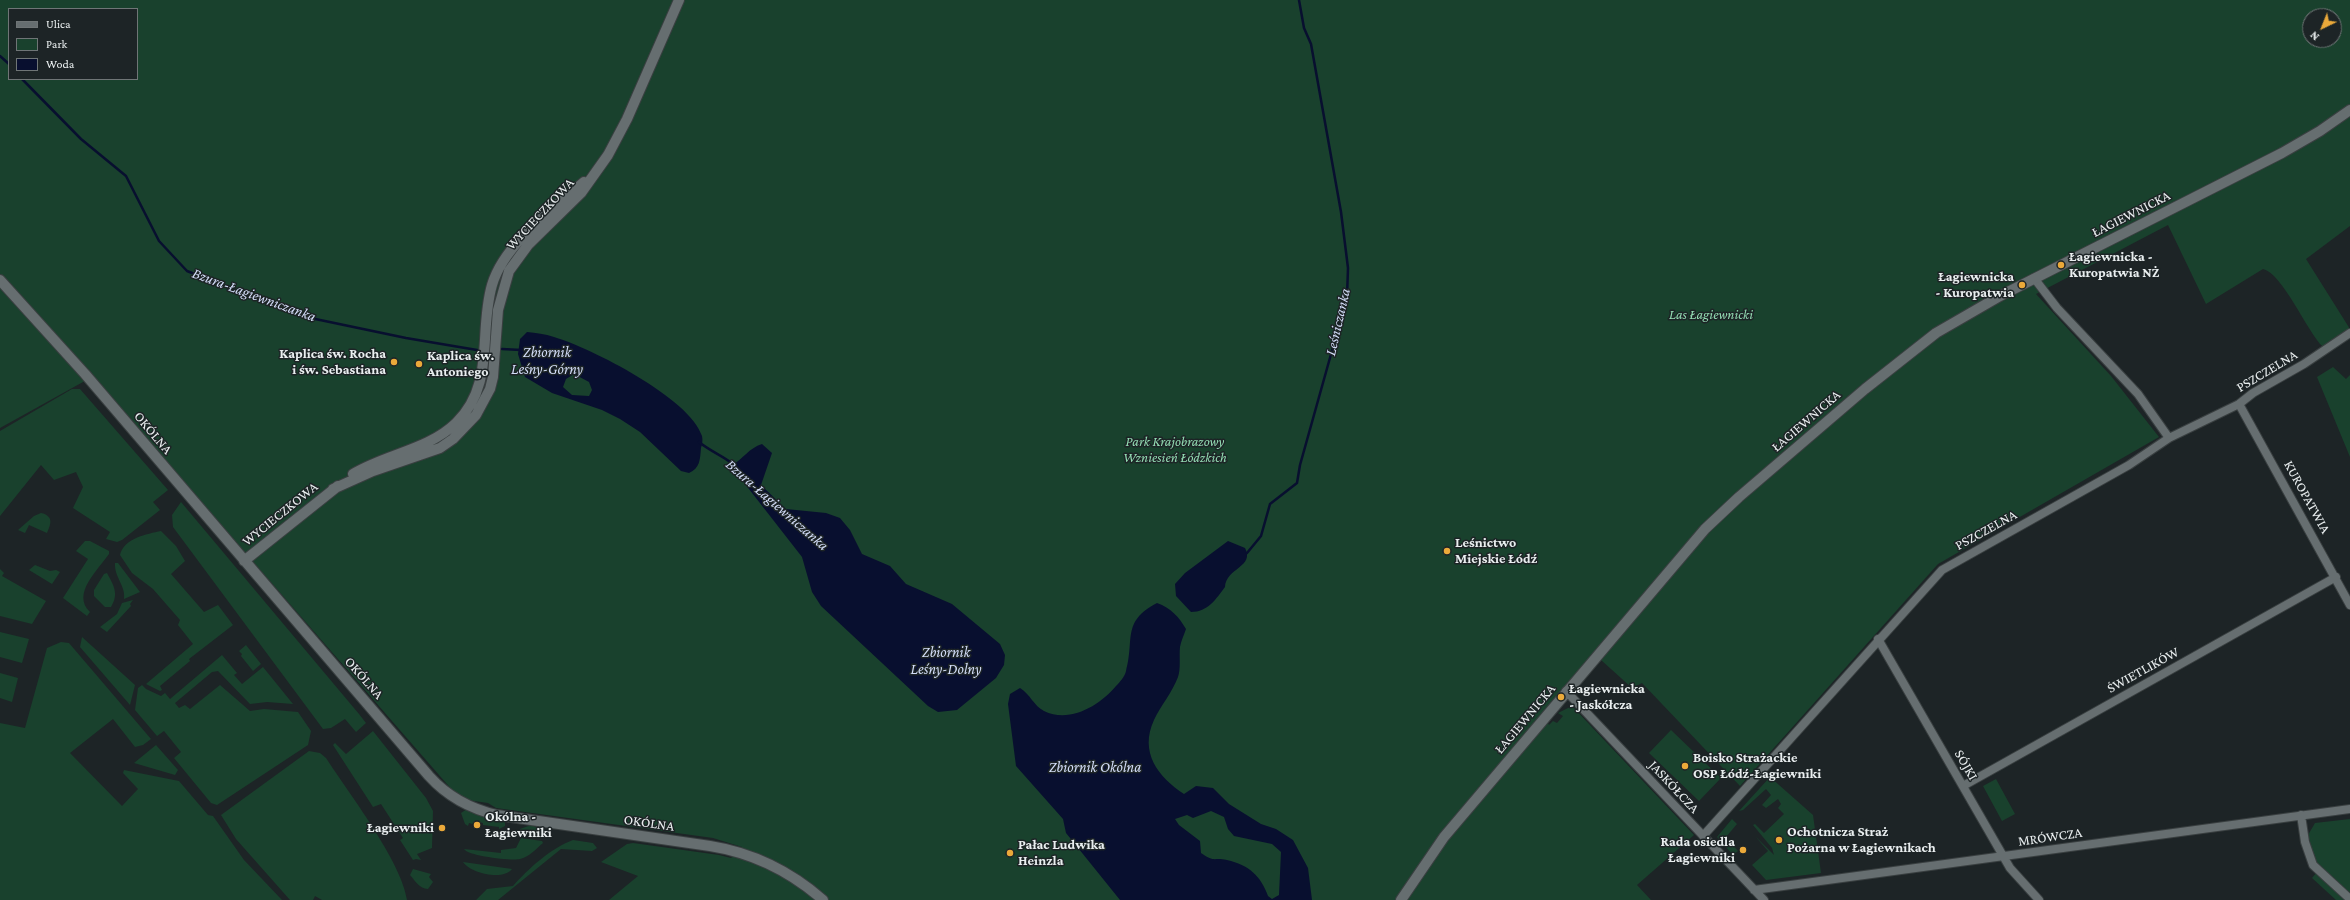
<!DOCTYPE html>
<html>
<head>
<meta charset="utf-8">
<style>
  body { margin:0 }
  #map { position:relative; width:2350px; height:900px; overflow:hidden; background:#1d2426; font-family:"Crimson Pro",serif }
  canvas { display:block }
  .legend { position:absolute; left:8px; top:8px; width:130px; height:72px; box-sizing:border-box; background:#1d2426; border:1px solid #6f7576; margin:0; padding:5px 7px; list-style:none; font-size:12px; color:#e9eeef }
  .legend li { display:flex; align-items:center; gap:8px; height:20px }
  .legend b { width:20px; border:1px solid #6f7576 }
  .north { position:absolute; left:2302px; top:8px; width:40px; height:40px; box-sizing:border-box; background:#1d2426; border:1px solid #6f7576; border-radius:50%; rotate:223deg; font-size:11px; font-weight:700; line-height:16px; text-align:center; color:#e9eeef }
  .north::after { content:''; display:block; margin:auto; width:14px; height:18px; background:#eba93a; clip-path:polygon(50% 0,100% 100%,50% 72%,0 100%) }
</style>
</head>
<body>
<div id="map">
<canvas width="2350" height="900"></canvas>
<ul class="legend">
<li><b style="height:5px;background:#666e70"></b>Ulica</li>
<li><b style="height:11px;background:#19412d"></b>Park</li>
<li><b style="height:11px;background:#080f2f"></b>Woda</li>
</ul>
<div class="north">N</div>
</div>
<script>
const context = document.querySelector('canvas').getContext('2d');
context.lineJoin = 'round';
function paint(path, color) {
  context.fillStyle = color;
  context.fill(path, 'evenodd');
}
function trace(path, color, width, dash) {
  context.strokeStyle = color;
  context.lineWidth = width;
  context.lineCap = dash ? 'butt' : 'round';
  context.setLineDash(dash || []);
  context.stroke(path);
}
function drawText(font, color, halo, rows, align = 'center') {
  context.font = font + ' "Crimson Pro",serif';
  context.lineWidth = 3;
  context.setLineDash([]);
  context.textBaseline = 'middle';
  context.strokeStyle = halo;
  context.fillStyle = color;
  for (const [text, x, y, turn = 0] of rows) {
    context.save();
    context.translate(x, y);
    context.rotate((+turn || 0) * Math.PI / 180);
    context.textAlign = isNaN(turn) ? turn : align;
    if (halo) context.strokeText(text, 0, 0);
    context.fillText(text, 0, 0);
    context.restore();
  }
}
paint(new Path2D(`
  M0,0h2350v226l-44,33 44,70 -27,18c-17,-17 -40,-73 -60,-78l-57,35 -38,-79 -132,69 75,82 48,61 -221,127 -198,222 -98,-103 -10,5 -31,-28 -15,15 -38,48 1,2 4,-4 4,2 6,-7 -5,-3 14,-7 122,129 -57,50 14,15h-1042l29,-24 -37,-14 26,-18 6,-1 86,12 12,3 11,-11 -29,-9 -217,-30 -8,-5 -28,-4 -368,-422 -92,51zM9,9h128v70h-128zM2310,16h24v24h-24z
  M2333,367l13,12 4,-4v82l-33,-80z
  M72,389h8l88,101 -15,12 7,8 -38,30 -5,2 -11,-3 4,-7 -37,-24 10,-21 -7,-15 -22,8 -13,-15 -41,51v-85z
  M181,502l178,212 7,9 -10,9 -11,-13 -14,9 -8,1 -150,-202 -1,-12z
  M41,513c13,3 10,11 6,20l-18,-8 -4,8 -7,-3 16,-14z
  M161,531l15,15 9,15 -14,13 33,38 14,-7 15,20 -44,34 1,2 -30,25 2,4 -2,1 -14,-7 47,-40 -15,-19 2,-5 -27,-31 -21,-16 -12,-18c4,-17 27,-21 41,-24z
  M85,541h5l19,10v3c-11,16 -38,40 -19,58l-3,4 -24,-18 25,-39 -12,-8z
  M115,563h3l22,29 -16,7c2,-13 -10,-22 -9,-36z
  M35,565l15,6 6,-1 4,2 -8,12 -23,-14z
  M0,569l4,4 -2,3 44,25 -14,23 -32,-8z
  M107,573c7,13 12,21 4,34h-6l-11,-11v-6l10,-16z
  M133,600l-3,4 1,2 -24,26 -7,-5 17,-13 5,-11z
  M0,632l29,7 -7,24 -22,-6z
  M82,637l53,48 -5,20 -50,-58z
  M61,642l8,1 82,96 -8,6 -8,2 -22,-28 -43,34 52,53 16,-17 -15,-16 1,-3 55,11 29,34 5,1 31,44 38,40h-282v-177l25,5 22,-80z
  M246,645l15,19 -8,7 -12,-15 1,-2 -3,-3z
  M222,655l15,18 -3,2 8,9 21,-17 30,37 -26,-2 -17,2 -32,-33 -6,1 -37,31 4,5 6,-3 5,4 30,-24 30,26 14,-2 34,3 13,19 -3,14 -91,60 -6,-2 -37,-45 7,-6 -17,-21 -7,5 -22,-26 3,-22 4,-3 4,4 15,7 4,-3 5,6z
  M0,673l18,5 -6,24 -12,-4z
  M1671,730l50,48 -22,23 -50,-48z
  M373,731l53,67 7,13 -1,37 -15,6 4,6 -5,-1 -3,1 -13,-20 3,-2 -22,-34 -8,3 -40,-62 2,-2 11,11z
  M156,745l22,25 -3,5 -41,-12z
  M309,751l11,2 6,5c22,34 76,104 81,142h-85l-7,-4 -2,4h-23l-54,-61 -15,-24z
  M1770,777l43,38 8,58 -55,7 -14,-15 16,-14 -13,-15 19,19 -2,-7 -19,-23 2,-1 9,9 20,-19 -6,-6 3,-4 -3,-5 -12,9 -4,-3 9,-10 -5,-6 -23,21 -4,1z
  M1996,779l19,35 -13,7 -19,-35z
  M467,809l38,13v4l-6,3v-2l-16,-2v-2l-6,-1 -1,3 -7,-2 -1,3 -3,-2 -4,-11z
  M1732,819l5,5 -11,13 12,14 -5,4 -16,-18z
  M2350,819v74l-35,-32 -7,-26 7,-12z
  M531,825l9,4 2,8 -22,-2v-6z
  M521,838l21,3 1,2c-7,6 -14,14 -23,16 -9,2 -52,-3 -56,-10l37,4v-3l15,-2z
  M573,840l20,3 4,5 -5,3 -31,-2 -63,51h-22l11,-11 26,-3c15,-17 38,-38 60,-46z
  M463,862l49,7c-9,12 -42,4 -49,-7z
  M413,869l18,5 -2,3 4,5 -5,7c-9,-1 -12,-7 -18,-14z
  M2317,872l31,28h-12l-24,-22z`), '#19412d');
paint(new Path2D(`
  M527,332c9,1 18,2 27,5 37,11 136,61 148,99 1,4 0,9 -1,12 -1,12 -1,20 -12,25l-8,-2 -41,-39 -20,-13 -18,-9 -50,-17 -27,-16 -7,-23 2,-15zM574,374l15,8 3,8 -3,6 -17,-1 -9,-8 3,-8z
  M762,444l10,9 -11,32 25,24 40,4 14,5 10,12 12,24 28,12 16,18 46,20 48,40 5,11 -1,10 -8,13 -39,32 -19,2 -10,-6 -107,-100 -9,-14 -10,-35 -71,-91c12,-7 18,-18 31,-22z
  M1228,541l17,7c10,19 -19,20 -20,39 -9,12 -17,25 -34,25l-15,-16 -1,-12 10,-11z
  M1157,603c14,5 22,14 29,26 -2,6 -5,12 -6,18 -1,9 1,21 -2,30 -6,16 -17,28 -24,43 -15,32 4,57 30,74l12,-8 17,2 16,16 32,20 15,5 17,11 15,28 4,32h-192l-54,-67 -3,-14 -47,-53 -8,-62 2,-10 10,-6c10,6 14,18 24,23 26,13 56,-6 72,-25 4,-4 9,-10 10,-15 9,-32 -5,-49 31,-68zM1211,811l13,6 4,12 6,7 38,8 9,8 -2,43 -7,4 -4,-3c-7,-20 -19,-31 -41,-36 -14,-3 -12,3 -26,-7l-1,-12 -21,-16 -4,-6 12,-4 6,3z`), '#080f2f');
trace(new Path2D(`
  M0,56l9,8
  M22,79l59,60 45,37 33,65 28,30 114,45 105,22 71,12
  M502,349l19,1
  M699,442c12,10 27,15 36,24
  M1247,553l14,-17 9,-32 27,-21 3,-18 47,-168 1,-29 -7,-56 -30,-168 -7,-16 -5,-28`), '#080f2f', 2.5);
const minor = new Path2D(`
  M2034,278l23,30 81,86 31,44
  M2239,404l111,201
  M1878,639l132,229 29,32
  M1566,691l198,209
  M1963,786l373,-209
  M2301,815l4,27 8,23 37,34
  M1703,836l239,-266 187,-105 40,-27 70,-34 14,-11 51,-29 46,-31
  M1754,890l596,-81`);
const tertiary = new Path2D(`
  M0,280l85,94 344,402c18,20 42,33 68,39l213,31c44,7 80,25 113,54
  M353,474c33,-20 75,-24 103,-51 40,-39 22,-90 36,-138 12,-41 61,-76 92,-103
  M333,489l40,-18 67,-23 13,-9 23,-24 14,-26 3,-12 5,-67 11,-39 19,-26 53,-52 27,-38 19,-36 52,-119
  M244,561l94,-75
  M1401,900l43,-63 261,-308 34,-32 126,-108 71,-56 64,-37 282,-143 38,-22 30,-21`);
trace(minor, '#393f40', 10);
trace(tertiary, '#393f40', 12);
trace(minor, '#666e70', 8);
trace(tertiary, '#666e70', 10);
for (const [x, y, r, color] of [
  [2061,265,4,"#eba93a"],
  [2022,285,4,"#eba93a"],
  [394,362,4,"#eba93a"],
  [419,364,4,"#eba93a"],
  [1447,551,4,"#eba93a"],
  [1561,697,4,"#eba93a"],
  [1685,766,4,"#eba93a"],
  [477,825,4,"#eba93a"],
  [442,828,4,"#eba93a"],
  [1779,840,4,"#eba93a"],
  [1743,850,4,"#eba93a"],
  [1010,853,4,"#eba93a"]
]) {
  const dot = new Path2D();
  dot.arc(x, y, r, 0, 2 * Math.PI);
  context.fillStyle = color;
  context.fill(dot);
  trace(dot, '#1d2426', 1.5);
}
drawText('14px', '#e9eeef', '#1d2426', [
  ["WYCIECZKOWA",540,214,-47],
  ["ŁAGIEWNICKA",2131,214,-27],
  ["PSZCZELNA",2267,371,-31],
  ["ŁAGIEWNICKA",1806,421,-41],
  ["OKÓLNA",153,433,50],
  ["KUROPATWIA",2307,497,61],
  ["WYCIECZKOWA",280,514,-39],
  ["PSZCZELNA",1986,530,-29],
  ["ŚWIETLIKÓW",2143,670,-29],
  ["OKÓLNA",364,678,49],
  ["ŁAGIEWNICKA",1525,719,-50],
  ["SÓJKI",1966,765,60],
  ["JASKÓŁCZA",1674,787,47],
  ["OKÓLNA",649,823,8],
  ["MRÓWCZA",2050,837,-8]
]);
drawText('bold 14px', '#e9eeef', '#1d2426', [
  ["Łagiewnicka -",2069,257],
  ["Kuropatwia NŻ",2069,273],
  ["Łagiewnicka",2014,277,"right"],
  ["- Kuropatwia",2014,293,"right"],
  ["Kaplica św. Rocha",386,354,"right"],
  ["i św. Sebastiana",386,370,"right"],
  ["Kaplica św.",427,356],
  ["Antoniego",427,372],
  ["Leśnictwo",1455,543],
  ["Miejskie Łódź",1455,559],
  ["Łagiewnicka",1569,689],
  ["- Jaskółcza",1569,705],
  ["Boisko Strażackie",1693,758],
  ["OSP Łódź-Łagiewniki",1693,774],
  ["Okólna -",485,817],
  ["Łagiewniki",485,833],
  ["Łagiewniki",434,828,"right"],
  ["Ochotnicza Straż",1787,832],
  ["Pożarna w Łagiewnikach",1787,848],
  ["Rada osiedla",1735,842,"right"],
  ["Łagiewniki",1735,858,"right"],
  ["Pałac Ludwika",1018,845],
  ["Heinzla",1018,861]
], 'left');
drawText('italic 14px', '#93dcb3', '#1d2426', [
  ["Las Łagiewnicki",1711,315],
  ["Park Krajobrazowy",1175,442],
  ["Wzniesień Łódzkich",1175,458]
]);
drawText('italic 15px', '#d3ddf8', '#1d2426', [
  ["Bzura-Łagiewniczanka",254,295,20],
  ["Leśniczanka",1338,322,-77],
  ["Zbiornik",547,352],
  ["Leśny-Górny",547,369],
  ["Bzura-Łagiewniczanka",777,505,41],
  ["Zbiornik",946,652],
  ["Leśny-Dolny",946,669],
  ["Zbiornik Okólna",1095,767]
]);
</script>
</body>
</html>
